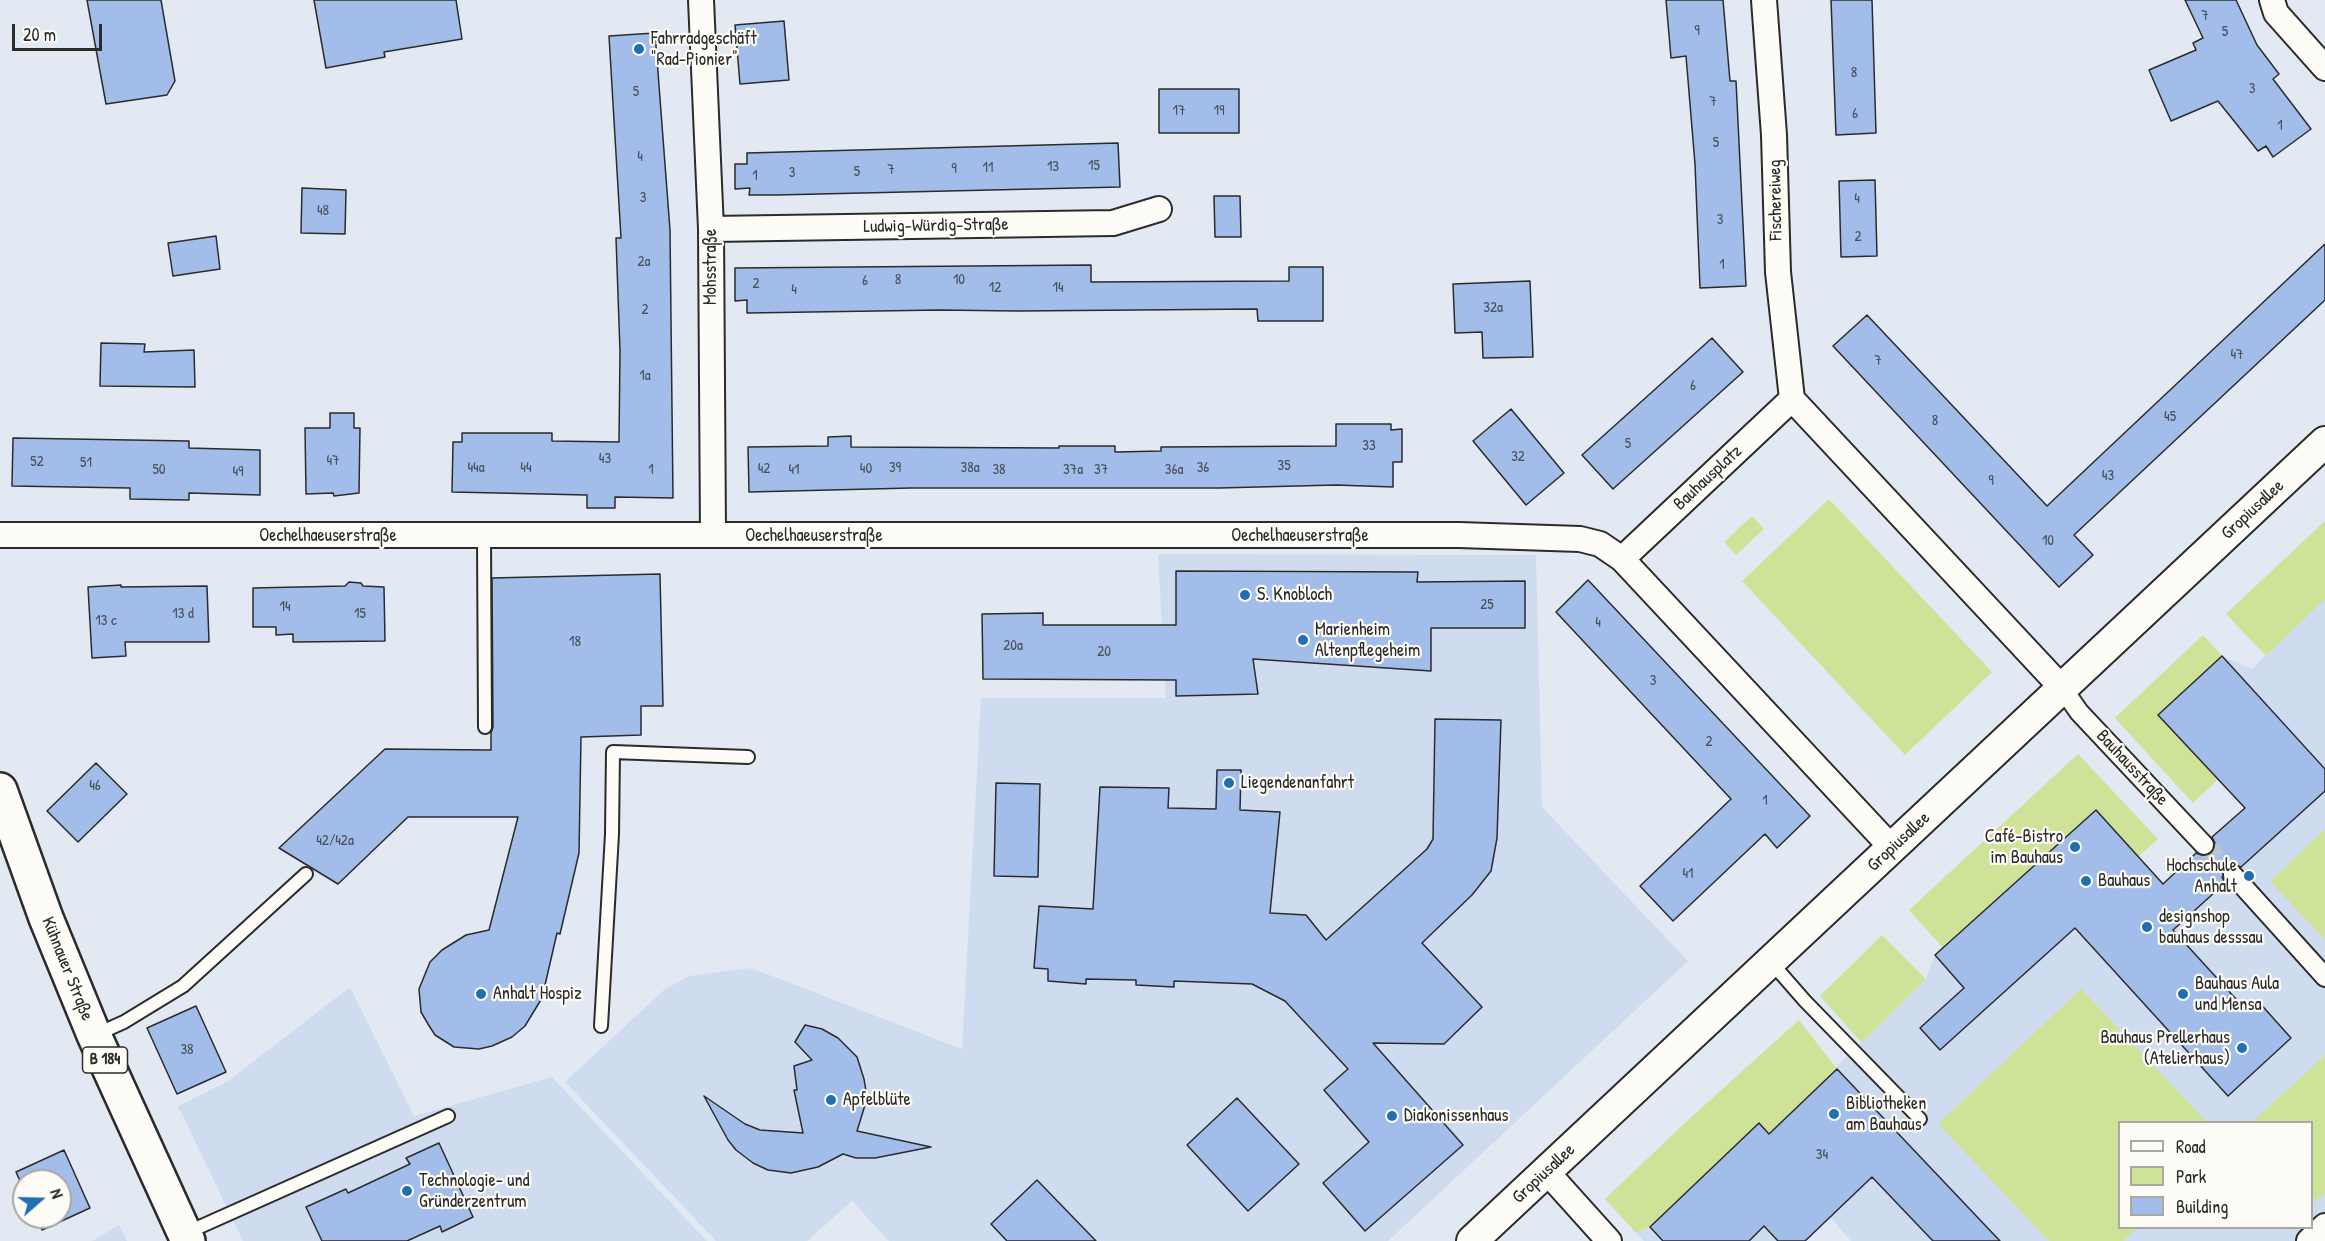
<!DOCTYPE html>
<html>
<head>
<meta charset="utf-8">
<style>
  body { margin:0 }
  #map { position:relative; width:2325px; height:1241px; overflow:hidden; background:#e2e9f3; font-family:"Patrick Hand",sans-serif }
  canvas { display:block }
  .legend { position:absolute; left:2118px; top:1121px; width:195px; height:108px; box-sizing:border-box; background:#fdfcf7; border:2px solid #a9a8a5; margin:0; padding:8px 10px; list-style:none; font-size:18px; color:#2b2b2b }
  .legend li { display:flex; align-items:center; gap:12px; height:30px }
  .legend b { width:30px; border:2px solid #a9a8a5 }
  .north { position:absolute; left:12px; top:1169px; width:60px; height:60px; box-sizing:border-box; background:#fdfcf7; border:2px solid #a9a8a5; border-radius:50%; rotate:70deg; font-size:16px; font-weight:700; line-height:24px; text-align:center; color:#2b2b2b }
  .north::after { content:''; display:block; margin:auto; width:21px; height:27px; background:#1f6fb2; clip-path:polygon(50% 0,100% 100%,50% 72%,0 100%) }
  .scale { position:absolute; left:12px; top:24px; width:90px; height:27px; box-sizing:border-box; border:3px solid #2b2b2b; border-top:0; padding-left:8px; font-size:18px; line-height:21px; white-space:nowrap; color:#2b2b2b; -webkit-text-stroke:4px #fdfcf7; paint-order:stroke }
</style>
</head>
<body>
<div id="map">
<canvas width="2325" height="1241"></canvas>
<ul class="legend">
<li><b style="height:8px;background:#fdfcf7"></b>Road</li>
<li><b style="height:16px;background:#cee398"></b>Park</li>
<li><b style="height:16px;background:#a2bdea"></b>Building</li>
</ul>
<div class="north">N</div>
<div class="scale">20 m</div>
</div>
<script>
const context = document.querySelector('canvas').getContext('2d');
context.lineJoin = 'round';
function paint(path, color) {
  context.fillStyle = color;
  context.fill(path, 'evenodd');
}
function trace(path, color, width, dash) {
  context.strokeStyle = color;
  context.lineWidth = width;
  context.lineCap = dash ? 'butt' : 'round';
  context.setLineDash(dash || []);
  context.stroke(path);
}
function drawText(font, color, halo, rows, align = 'center') {
  context.font = font + ' "Patrick Hand",sans-serif';
  context.lineWidth = 4.5;
  context.setLineDash([]);
  context.textBaseline = 'middle';
  context.strokeStyle = halo;
  context.fillStyle = color;
  for (const [text, x, y, turn = 0] of rows) {
    context.save();
    context.translate(x, y);
    context.rotate((+turn || 0) * Math.PI / 180);
    context.textAlign = isNaN(turn) ? turn : align;
    if (halo) context.strokeText(text, 0, 0);
    context.fillText(text, 0, 0);
    context.restore();
  }
}
paint(new Path2D(`
  M2325,521v720h-474l-21,-24 -25,24h-161l-8,-8 14,-6 109,-104 10,10 157,-154 9,-24 161,-145 65,77 83,-79 -26,-29 -25,24 -78,-85 88,-83 19,21 30,13 14,-14 -40,-41zM2120,1122h192v106h-192z
  M1158,554l378,1 6,252 146,154 -300,280h-499l-37,-40 -45,40h-91l-151,-159 99,-92 25,-14 62,-8 211,81 19,-351h185z
  M350,987l64,129 138,-39 155,164h-464l-65,-135 50,-25z
  M119,1225l8,16h-35z`), '#cfdcf0');
paint(new Path2D(`
  M1829,499l163,173 -87,83 -163,-174z
  M1752,516l12,13 -28,26 -12,-13z
  M2325,521v78l-59,57 -40,-42z
  M2203,635l19,21 -63,59 59,64 -25,24 -78,-85z
  M2078,754l80,85 -20,18 -43,-47 -152,138 -34,-38z
  M2325,829v111l-55,-59z
  M1882,935l44,44 -64,64 -42,-47z
  M2081,989l126,133h-87v106h17l-14,13h-74l-111,-117z
  M1799,1020l38,49 -68,65 -10,-10 -109,103 -14,6 -31,-34 83,-79z
  M2325,1055v138l-9,8 -4,-5v-74h-60z`), '#cee398');
const building = new Path2D(`
  M87,0h74l14,81 -8,14 -61,9z
  M314,0h142l6,39 -78,13 1,5 -59,11z
  M1666,0h57l7,81h6l10,205 -46,2 -5,-124 -9,-108 -15,2z
  M1831,0h41l4,133 -40,2z
  M2185,0h51l21,45 22,29 -6,5 38,50 -38,28 -7,-11 -8,5 -40,-50 -47,20 -22,-51 47,-20 -3,-7 10,-5z
  M784,21l5,59 -49,4 -5,-59z
  M655,33l15,197 3,268 -58,-1v11h-28v-13l-135,-3 1,-50h9v-9h90v8l67,1 1,-91 -4,-113h5l-12,-202z
  M1159,89h80v44h-80z
  M1118,143l2,44 -344,8h-27l1,-7 -15,1v-25h12v-11z
  M1875,180l2,76 -36,1 -2,-76z
  M302,188l44,2 -1,44 -44,-1z
  M1214,196h26l1,41h-26z
  M216,236l4,33 -47,7 -5,-33z
  M2325,244v56l-251,235 19,20 -34,32 -226,-241 34,-31 180,191z
  M1091,265v17l198,-1v-14h34v54h-65l-1,-12 -240,2 -77,-1 -193,3v-13l-12,1v-33z
  M1530,281l3,76 -50,1 -1,-26 -27,1 -2,-49z
  M1712,338l31,34 -130,117 -31,-34z
  M101,343l44,1 -1,8 50,-2 1,37 -95,-1z
  M1511,409l53,64 -38,32 -53,-64z
  M330,413h24v15h6l-1,65 -25,3 -1,-3 -27,1 -1,-66h25z
  M1336,424h55v6l11,-1v33h-9v25l-57,-2 -117,3h-308l-162,4 -1,-45 80,-1v-9l23,-1v11l208,1v-2h56v6l46,-1v-4l175,-1z
  M13,438l176,3v7l71,2v45l-71,-2v7l-59,-1v-11l-118,-2z
  M1176,571l242,1 -1,10 108,-1v47h-94v43l-178,-12 5,35 -82,2v-16l-193,-1 -1,-65 61,-1v12h133z
  M660,574l3,132h-22v29l-60,2 -2,116 -19,81 -3,-1 -15,65 -17,28 -13,11 -20,9 -13,3 -25,-2 -19,-12 -7,-11 -7,-12 -2,-23 11,-27 12,-12 24,-15 23,-5 29,-113h-110l-70,67 -59,-36 106,-99 106,1v-17l2,-6 -1,-149z
  M1588,580l222,236 -33,32 -12,-14 -92,87 -33,-35 91,-87 -175,-187z
  M349,582l12,1 2,3 21,1 1,54 -92,1v-8l-17,1v-8h-23v-39l92,-2z
  M121,585v2l86,-1 2,56h-84l1,14 -34,2 -4,-71z
  M2222,656l103,113v22l-84,76 -10,-3 -6,3 -3,10 3,6 -52,47 73,80 11,-10 34,38 -63,58 -153,-168 -135,122 -20,-22 44,-40 -29,-33 161,-145 67,74 33,-31 10,3 6,-3 3,-10 -3,-6 33,-29 -87,-93z
  M1435,719l66,1 -4,118 -6,33 -19,24 -50,48 60,64 -38,37 -71,-1 90,102 -98,86 -42,-48 46,-41 -45,-52 24,-21 -63,-68 -33,-17 -78,-3v6l-38,-2v-5l-50,-1v5l-38,-3v-12l-14,-1 5,-62 54,3 7,-122 69,1 -1,20 48,1 1,-39h24l-1,40 40,2 -10,101 36,2 20,25 101,-91 6,-10z
  M96,763l31,31 -49,48 -31,-31z
  M996,783l44,1 -2,93 -44,-1z
  M196,1006l30,66 -49,22 -30,-66z
  M805,1025l17,4 16,9 19,19 7,22 2,12 -1,14 -8,26 74,16 -56,11h-19l-13,-4 -25,13 -27,6 -23,-3 -15,-7 -17,-13 -8,-10 -24,-44 41,28 15,6 43,3 -9,-43h3l-3,-24 18,-6 -17,-18z
  M1837,1069l163,172h-67l-61,-64 -67,64h-27l-14,-15 -15,15h-86l-13,-14 109,-104 10,11z
  M1237,1098l62,66 -51,47 -61,-66z
  M439,1143l34,74 -31,15 -2,-6 -33,15h-85l-16,-34 40,-18 2,4 62,-29 -4,-6z
  M64,1150l26,58 -48,22 -6,-13h24v-36h-36v9l-8,-18z
  M1037,1180l59,61h-89l-16,-17z`);
paint(building, '#a2bdea');
trace(building, '#2b2b2b', 1.5);
trace(new Path2D(`
  M2204,845l29,30`), '#bdc3cb', 18, [18, 9]);
const service = new Path2D(`
  M484,536l1,191
  M1770,961l35,40 115,118
  M601,1026l11,-192 1,-82 135,5
  M95,1035l29,-13 59,-36 123,-112
  M186,1233l262,-117`);
const pedestrian = new Path2D(`
  M2063,689l16,23 125,133
  M2233,875l92,102`);
const minor = new Path2D(`
  M701,0l10,229 2,305
  M1764,0l10,135 4,137 14,127
  M2272,0l4,13 49,55
  M711,229l402,-6 46,-14
  M1792,399l-170,160 270,289
  M1792,399l271,290
  M0,535h1459l121,4 20,5 22,15
  M1546,1171l63,70
  M2309,1241l16,-15`);
const tertiary = new Path2D(`
  M1472,1241l853,-799`);
const primary = new Path2D(`
  M0,790l46,128 48,117 94,206`);
trace(service, '#2b2b2b', 16);
trace(pedestrian, '#2b2b2b', 22);
trace(minor, '#2b2b2b', 28);
trace(tertiary, '#2b2b2b', 34);
trace(primary, '#2b2b2b', 38);
trace(service, '#fdfcf7', 12);
trace(pedestrian, '#fdfcf7', 18);
trace(minor, '#fdfcf7', 24);
trace(tertiary, '#fdfcf7', 30);
trace(primary, '#fdfcf7', 33);
for (const [x, y, r, color] of [
  [639,49,6,"#1f6fb2"],
  [1245,595,6,"#1f6fb2"],
  [1303,640,6,"#1f6fb2"],
  [1229,783,6,"#1f6fb2"],
  [2075,847,6,"#1f6fb2"],
  [2249,876,6,"#1f6fb2"],
  [2086,881,6,"#1f6fb2"],
  [2147,927,6,"#1f6fb2"],
  [481,994,6,"#1f6fb2"],
  [2183,994,6,"#1f6fb2"],
  [2242,1048,6,"#1f6fb2"],
  [831,1100,6,"#1f6fb2"],
  [1834,1114,6,"#1f6fb2"],
  [1392,1116,6,"#1f6fb2"],
  [407,1191,6,"#1f6fb2"]
]) {
  const dot = new Path2D();
  dot.arc(x, y, r, 0, 2 * Math.PI);
  context.fillStyle = color;
  context.fill(dot);
  trace(dot, '#fdfcf7', 2);
}
drawText('15px', '#49505b', null, [
  ["7",2205,16],
  ["9",1697,31],
  ["5",2225,32],
  ["8",1854,73],
  ["3",2252,89],
  ["5",636,92],
  ["7",1713,102],
  ["17",1179,111],
  ["19",1219,111],
  ["6",1855,114],
  ["1",2280,126],
  ["5",1716,143],
  ["4",640,157],
  ["15",1094,166],
  ["13",1053,167],
  ["11",988,168],
  ["9",954,169],
  ["7",891,170],
  ["5",857,172],
  ["3",792,173],
  ["1",755,176],
  ["3",643,198],
  ["4",1857,199],
  ["48",323,211],
  ["3",1720,220],
  ["2",1858,237],
  ["2a",644,262],
  ["1",1722,265],
  ["8",898,280],
  ["10",959,280],
  ["6",865,281],
  ["2",756,284],
  ["12",995,288],
  ["14",1058,288],
  ["4",794,290],
  ["32a",1493,308],
  ["2",645,310],
  ["47",2237,355],
  ["7",1878,361],
  ["1a",645,376],
  ["6",1693,386],
  ["45",2170,417],
  ["8",1935,421],
  ["5",1628,444],
  ["33",1369,446],
  ["32",1518,457],
  ["43",605,459],
  ["47",333,461],
  ["52",37,462],
  ["51",86,463],
  ["35",1284,466],
  ["44a",476,468],
  ["44",526,468],
  ["39",895,468],
  ["38a",970,468],
  ["36",1203,468],
  ["42",764,469],
  ["40",866,469],
  ["50",159,470],
  ["1",651,470],
  ["41",794,470],
  ["38",999,470],
  ["37a",1073,470],
  ["37",1101,470],
  ["36a",1174,470],
  ["49",238,472],
  ["43",2108,476],
  ["9",1991,481],
  ["10",2048,541],
  ["25",1487,605],
  ["14",285,607],
  ["13 d",183,614],
  ["15",360,614],
  ["13 c",106,621],
  ["4",1598,623],
  ["18",575,642],
  ["20a",1013,646],
  ["20",1104,652],
  ["3",1653,681],
  ["2",1709,742],
  ["46",95,786],
  ["1",1765,801],
  ["42/42a",335,841],
  ["41",1688,874],
  ["38",187,1050],
  ["34",1822,1155]
]);
for (const [x, y, w] of [
  [105,1060,45]
]) {
  const box = new Path2D();
  box.roundRect(x - w / 2, y - 13, w, 26, 4.5);
  context.fillStyle = '#fdfcf7';
  context.fill(box);
  trace(box, '#2b2b2b', 1.5);
}
drawText('bold 16px', '#2b2b2b', null, [
  ["B 184",105,1060]
]);
drawText('18px', '#2b2b2b', '#fdfcf7', [
  ["Fahrradgeschäft",651,39],
  ["\"Rad-Pionier\"",651,60],
  ["S. Knobloch",1257,595],
  ["Marienheim",1315,630],
  ["Altenpflegeheim",1315,651],
  ["Liegendenanfahrt",1241,783],
  ["Café-Bistro",2063,837,"right"],
  ["im Bauhaus",2063,858,"right"],
  ["Hochschule",2237,866,"right"],
  ["Anhalt",2237,887,"right"],
  ["Bauhaus",2098,881],
  ["designshop",2159,917],
  ["bauhaus desssau",2159,938],
  ["Bauhaus Aula",2195,984],
  ["und Mensa",2195,1005],
  ["Anhalt Hospiz",493,994],
  ["Bauhaus Prellerhaus",2230,1038,"right"],
  ["(Atelierhaus)",2230,1059,"right"],
  ["Apfelblüte",843,1100],
  ["Bibliotheken",1846,1104],
  ["am Bauhaus",1846,1125],
  ["Diakonissenhaus",1404,1116],
  ["Technologie- und",419,1181],
  ["Gründerzentrum",419,1202]
], 'left');
drawText('18px', '#2b2b2b', '#fdfcf7', [
  ["Fischereiweg",1776,200,-91],
  ["Ludwig-Würdig-Straße",936,226,-1],
  ["Mohsstraße",711,267,-90],
  ["Bauhausplatz",1708,478,-43],
  ["Gropiusallee",2253,510,-43],
  ["Oechelhaeuserstraße",328,536],
  ["Oechelhaeuserstraße",814,536],
  ["Oechelhaeuserstraße",1300,536],
  ["Bauhausstraße",2132,768,47],
  ["Gropiusallee",1899,842,-43],
  ["Kühnauer Straße",67,969,68],
  ["Gropiusallee",1544,1174,-43]
]);
</script>
</body>
</html>
